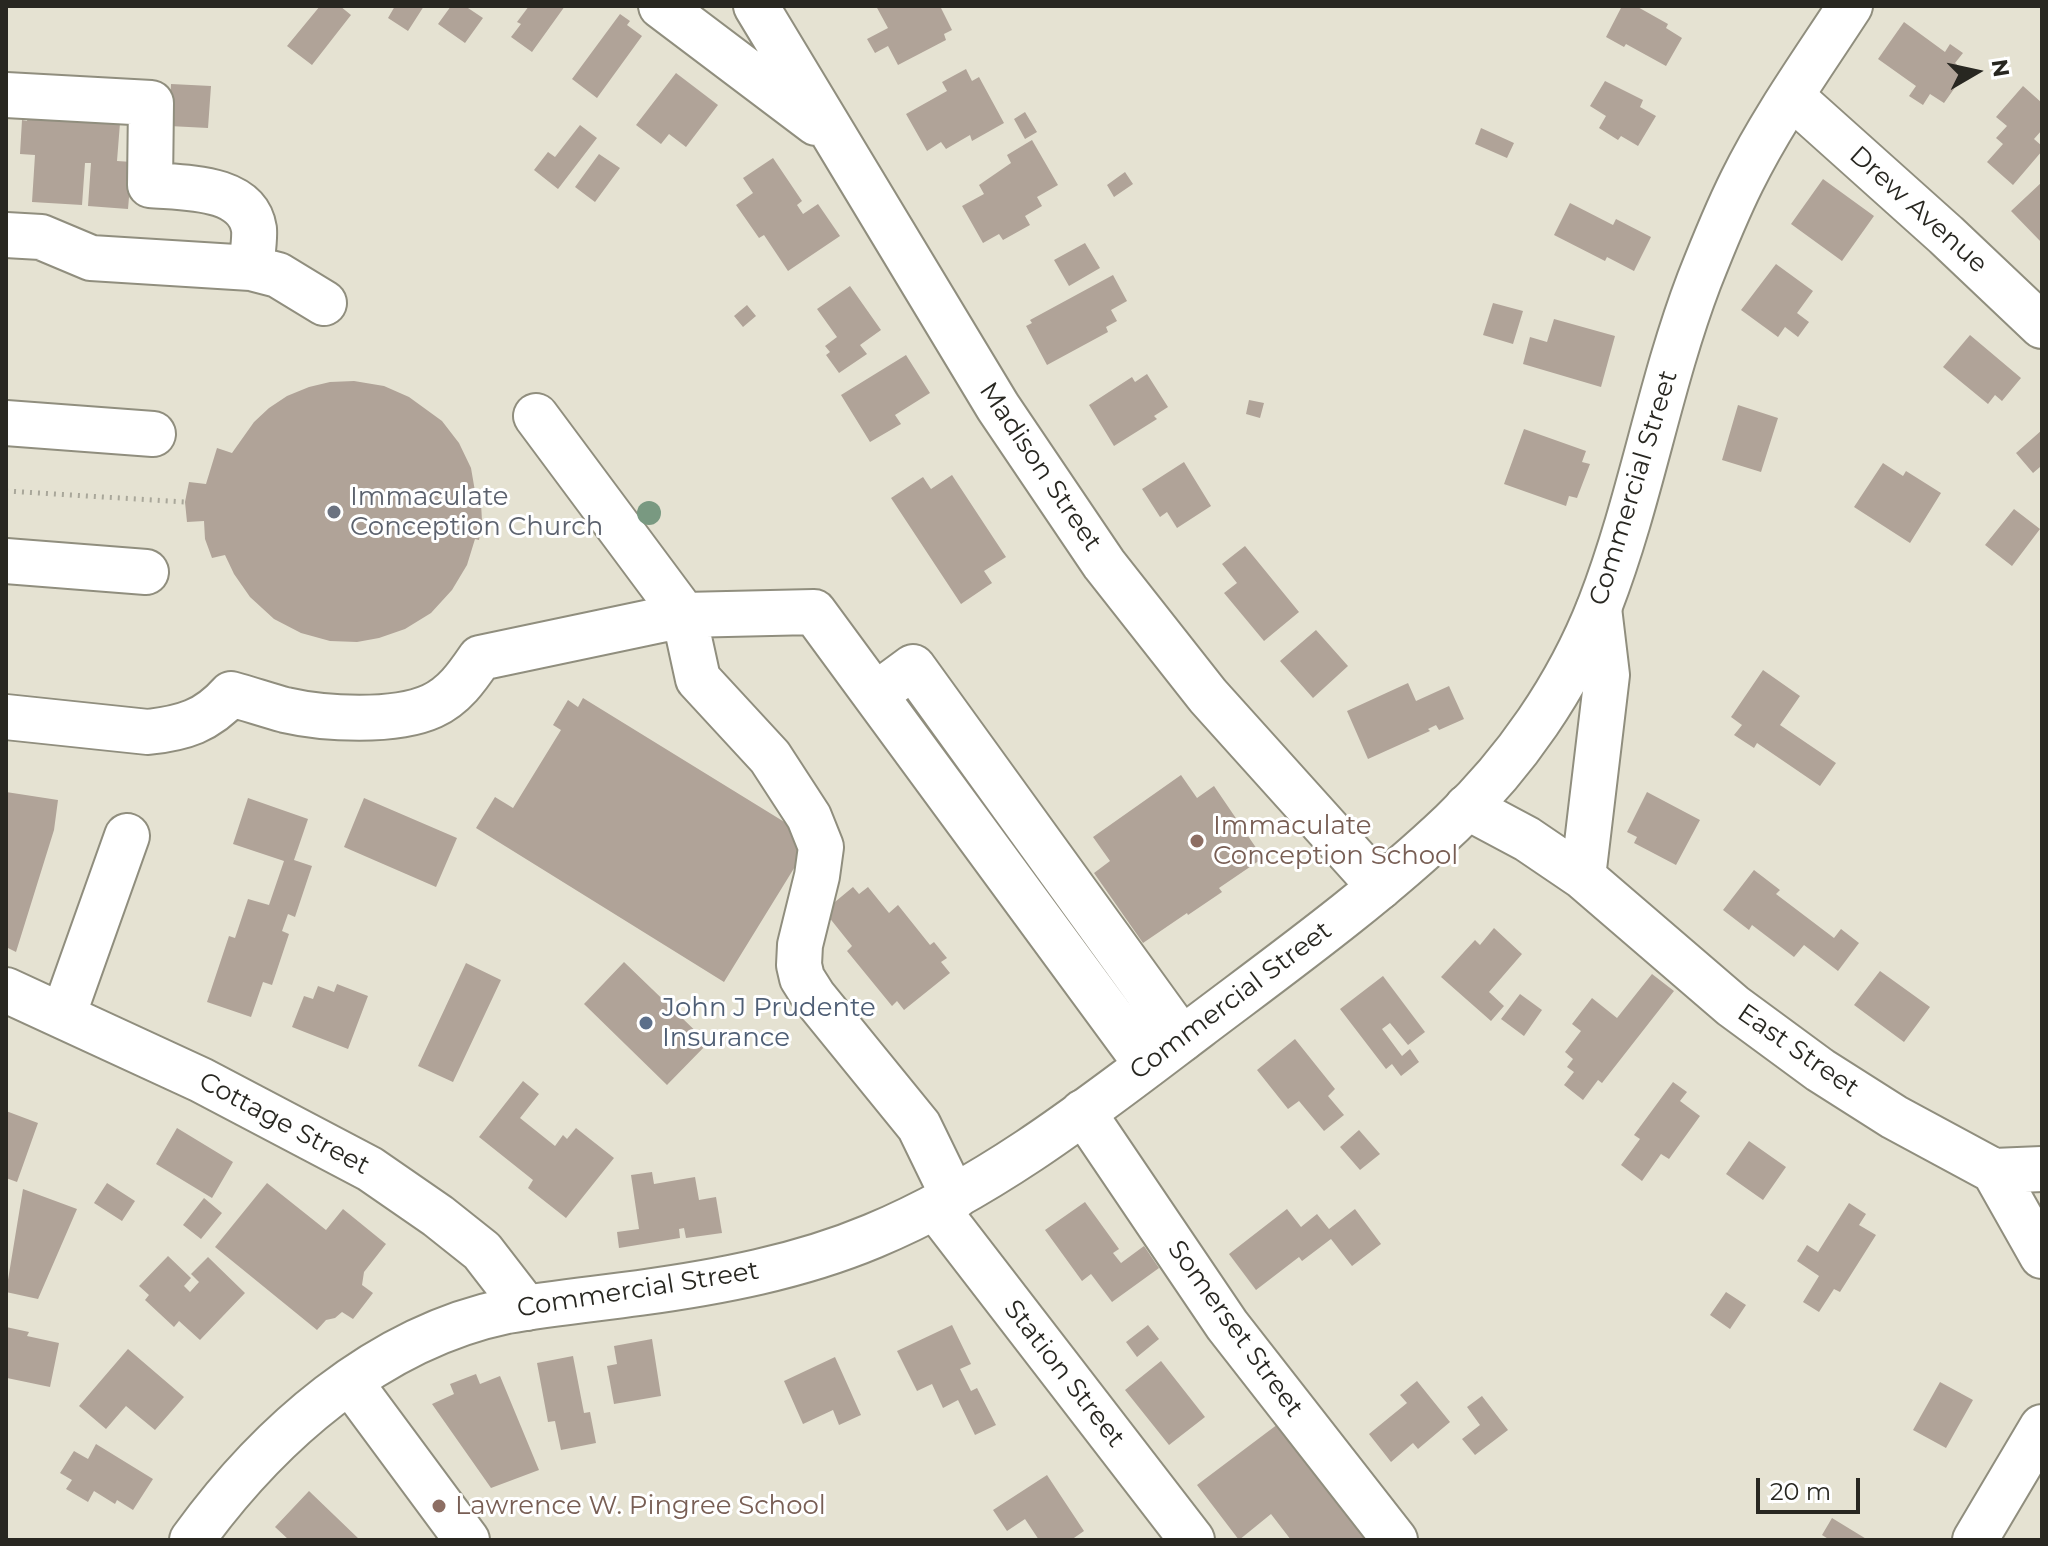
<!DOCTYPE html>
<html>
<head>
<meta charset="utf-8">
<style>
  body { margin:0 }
  #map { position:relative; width:2048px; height:1546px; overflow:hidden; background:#e5e2d2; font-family:Montserrat,sans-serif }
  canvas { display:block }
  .frame { position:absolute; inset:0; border:8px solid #282721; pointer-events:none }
  .north { position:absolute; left:1936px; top:32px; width:80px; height:80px; -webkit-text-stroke:6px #fff; paint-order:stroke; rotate:81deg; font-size:22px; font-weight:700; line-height:32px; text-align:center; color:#282721 }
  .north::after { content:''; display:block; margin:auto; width:28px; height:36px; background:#282721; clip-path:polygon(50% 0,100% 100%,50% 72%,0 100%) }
  .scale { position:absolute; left:1756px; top:1478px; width:104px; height:36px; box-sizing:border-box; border:4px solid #282721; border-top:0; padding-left:10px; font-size:24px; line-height:28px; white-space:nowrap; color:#282721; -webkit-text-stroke:6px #fff; paint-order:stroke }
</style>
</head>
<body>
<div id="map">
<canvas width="2048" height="1546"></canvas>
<div class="frame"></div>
<div class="north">N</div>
<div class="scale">20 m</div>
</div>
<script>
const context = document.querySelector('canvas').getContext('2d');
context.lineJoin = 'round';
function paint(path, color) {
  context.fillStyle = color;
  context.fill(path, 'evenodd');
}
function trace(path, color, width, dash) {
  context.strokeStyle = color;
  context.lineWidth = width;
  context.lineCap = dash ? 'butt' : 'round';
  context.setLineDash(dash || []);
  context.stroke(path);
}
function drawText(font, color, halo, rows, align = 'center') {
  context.font = font + ' Montserrat,sans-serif';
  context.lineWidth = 6;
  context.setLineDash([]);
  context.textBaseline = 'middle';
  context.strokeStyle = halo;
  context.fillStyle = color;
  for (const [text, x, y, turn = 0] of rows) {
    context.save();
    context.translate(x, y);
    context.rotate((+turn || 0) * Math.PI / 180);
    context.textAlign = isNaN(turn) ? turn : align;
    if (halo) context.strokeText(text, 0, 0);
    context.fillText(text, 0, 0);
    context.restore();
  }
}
paint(new Path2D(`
  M320,6h20l11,9 -39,50 -25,-19z
  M395,6h29l-16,25 -20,-13z
  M451,6h14l18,12 -18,25 -27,-19z
  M529,6h36l-33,46 -21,-15 10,-13 -4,-2z
  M876,6h64l12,24 -8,4 2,6 -48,25 -10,-19 -13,7 -8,-14 21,-11z
  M1622,6h14l32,18 -2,4 16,10 -16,28 -40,-22 -2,3 -18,-10z
  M620,14l10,7 -3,4 15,11 -45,62 -25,-19z
  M1904,22l41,30 5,-8 13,9 -8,10 11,9 -22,31 -14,-9 -7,11 -14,-9 7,-10 -38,-27z
  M966,69l6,12 7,-4 25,46 -32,18 -2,-6 -24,14 -5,-7 -14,9 -21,-37 41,-23 -5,-9z
  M676,73l42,32 -32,42 -17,-13 -8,10 -25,-19z
  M1605,81l38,19 -3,7 16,9 -18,30 -17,-10 -3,4 -19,-12 7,-12 -16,-10z
  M171,84l40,2 -3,42 -39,-2z
  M2023,86l19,17v27l-8,9 8,7v5l-29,34 -26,-23 16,-18 -7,-6 11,-12 -11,-9z
  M1025,112l12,20 -12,7 -11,-20z
  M28,115l92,8 -3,38 15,1 -4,47 -40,-3 3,-43h-6l-3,42 -50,-3 3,-47 -15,-1 2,-34 5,1z
  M580,125l17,13 -39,51 -24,-19 14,-18 7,5z
  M1481,128l33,15 -7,15 -32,-14z
  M1032,140l26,45 -21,12 5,9 -17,10 5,9 -27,15 -4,-6 -16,9 -21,-37 22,-12 -5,-9 32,-22 -4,-8z
  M599,154l21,14 -25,34 -20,-15z
  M773,158l29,43 -5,4 6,9 15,-10 22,32 -52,35 -24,-36 -5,3 -23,-33 17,-12 -10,-15z
  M1125,172l8,12 -19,13 -7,-12z
  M1823,179l51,37 -32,45 -51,-37z
  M2042,182v61l-31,-32z
  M1570,203l43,22 3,-6 35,18 -17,34 -27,-14 -2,4 -51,-26z
  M1085,243l15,25 -31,18 -15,-26z
  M1776,264l37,27 -16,22 12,9 -11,15 -13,-10 -7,10 -37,-27z
  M1113,275l14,26 -16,9 6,11 -11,6 2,5 -61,33 -21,-39 6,-3 -2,-3z
  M850,286l31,44 -21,15 7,9 -28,19 -13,-18 4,-3 -5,-6 12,-9 -20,-28z
  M1493,303l30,8 -10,33 -30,-9z
  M747,305l9,11 -13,11 -9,-11z
  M1554,319l61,17 -14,51 -78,-23 7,-27 17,5z
  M1970,335l51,43 -19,23 -7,-6 -7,9 -45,-37z
  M906,355l24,38 -35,22 6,9 -31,18 -29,-47z
  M1147,374l21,33 -14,9 3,3 -43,27 -25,-41 43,-28 3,5z
  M354,381l30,5 25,11 33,24 17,22 12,25 6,35h4l1,18 -3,19 -4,-1 -8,26 -15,25 -21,23 -26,16 -26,9 -22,4 -27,-1 -29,-8 -27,-14 -24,-22 -16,-23 -9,-19 -13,3 -7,-19 -1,-18 -17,1 -2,-20 4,-20 17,2 11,-36 15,5 22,-31 15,-14 18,-12 22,-9 21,-5z
  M1249,400l15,3 -4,15 -14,-4z
  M1738,405l40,13 -17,54 -39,-12z
  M1524,429l62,22 -4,11 8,2 -13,34 -8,-2 -3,10 -62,-22z
  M2042,430v40l-2,-3 -7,6 -17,-20z
  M1184,462l27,44 -34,22 -10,-16 -7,5 -18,-28z
  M1883,463l20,13 3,-5 35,22 -31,50 -56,-36z
  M952,475l54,82 -22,14 8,12 -31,21 -70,-106 32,-21 8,12z
  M2014,509l26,20 -28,37 -27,-21z
  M1245,546l54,66 -35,29 -40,-48 13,-10 -15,-19z
  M1316,630l32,36 -35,32 -33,-37z
  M1763,670l37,26 -20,29 56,38 -16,23 -63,-43 -3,5 -20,-13 8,-10 -11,-8z
  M1408,683l8,18 33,-15 15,33 -25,11 -3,-5 -8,4 2,2 -62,28 -21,-48z
  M583,698l229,141 -88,143 -248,-154 19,-31 18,11 48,-78 -8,-5 15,-25 10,7z
  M1181,775l16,23 17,-12 49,72 -44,30 3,4 -34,23 -1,-2 -44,30 -49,-70 16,-12 -17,-24z
  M6,792l52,8 -4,30 -38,122 -10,-5z
  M1647,792l53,28 -24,45 -42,-22 3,-6 -10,-5z
  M248,798l60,21 -14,41 18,6 -17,51 -7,-3 -6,17 7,3 -17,51 -9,-3 -12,35 -44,-15 22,-66 6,2 13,-39 21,6 15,-44 -51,-17z
  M364,798l93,40 -21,49 -92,-40z
  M1754,870l26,20 -4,4 58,44 7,-9 18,14 -21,28 -34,-26 -10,12 -42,-32 -3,5 -26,-20z
  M853,887l6,7 9,-7 21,26 9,-8 32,40 4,-3 13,16 -6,4 9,11 -46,37 -7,-9 -5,5 -45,-55 5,-5 -28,-35z
  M1494,928l28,26 -33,38 15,14 -13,15 -50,-44 34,-37 5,5z
  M624,962l84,81 -41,42 -83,-81z
  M466,963l35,17 -48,102 -35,-16z
  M1880,971l50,36 -26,35 -50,-37z
  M1652,974l22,17 -72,92 -4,-3 -15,20 -19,-15 10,-13 -7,-5 6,-8 -8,-7 16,-21 -9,-7 20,-26 25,20z
  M1383,976l42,56 -17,13 -18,-22 -8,6 20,27 8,-7 9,13 -18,14 -9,-12 -6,5 -46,-60z
  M337,984l31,12 -20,53 -56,-22 12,-31 9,3 5,-13 16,6z
  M1520,994l22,16 -18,26 -23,-17z
  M1295,1039l40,50 -7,7 16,19 -20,16 -25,-30 -11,8 -31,-39z
  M523,1081l16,13 -19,24 35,28 8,-11 4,4 9,-11 38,30 -48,60 -38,-30 5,-8 -54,-43z
  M1673,1082l14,10 -7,9 20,15 -31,43 -8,-5 -19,27 -21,-16 19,-26 -6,-4z
  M6,1111l32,12 -21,59 -11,-4z
  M177,1128l56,34 -21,36 -56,-34z
  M1359,1130l21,24 -20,16 -20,-23z
  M1749,1141l37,26 -23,33 -37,-26z
  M652,1172l2,12 41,-7 4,23 17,-3 6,36 -36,5 -2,-10 -5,1 1,9 -61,10 -2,-16 22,-3 -8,-54z
  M107,1183l28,18 -13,20 -28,-18z
  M267,1183l59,47 17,-21 43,35 -22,28 -2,13 11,8 -20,26 -11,-7 -7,6 -9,2 -9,10 -102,-83z
  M23,1189l54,20 -39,90 -32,-7z
  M204,1198l18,15 -21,26 -18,-14z
  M1085,1202l34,47 -6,4 8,10 23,-17 15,22 -47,34 -21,-28 -9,7 -37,-51z
  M1849,1203l17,11 -7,11 17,10 -36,57 -6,-3 -15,23 -16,-10 16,-26 -22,-15 10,-16 11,7z
  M1287,1209l14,18 16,-13 12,15 26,-20 26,35 -29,22 -21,-27 -29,22 -3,-4 -43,33 -27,-36z
  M168,1256l23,22 -7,8 6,6 9,-10 -8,-8 17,-17 37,36 -45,47 -21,-19 -5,6 -29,-27 4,-5 -10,-9z
  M1726,1292l20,13 -16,24 -20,-14z
  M952,1325l19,39 -11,5 11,22 6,-3 19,37 -21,10 -17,-35 -15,8 -11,-24 -15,7 -20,-40z
  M1148,1325l11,14 -22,18 -11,-15z
  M6,1327l23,5 -2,4 32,7 -9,44 -43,-9z
  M652,1339l9,57 -47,8 -7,-38 10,-2 -3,-18z
  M128,1349l56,48 -29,33 -29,-24 -20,23 -27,-23z
  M573,1356l11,57 6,-1 6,31 -35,7 -6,-29 -7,1 -11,-59z
  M835,1357l26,58 -22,10 -6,-15 -30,14 -19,-43z
  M1161,1361l44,56 -36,28 -44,-55z
  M476,1374l4,10 20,-8 39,94 -48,18 -59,-84 22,-10 -4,-10z
  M1417,1381l33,41 -32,27 -5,-6 -22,19 -22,-28 38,-31 -7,-8z
  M1940,1382l33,18 -27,48 -33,-18z
  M1482,1396l26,34 -33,25 -13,-16 18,-14 -13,-18z
  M1278,1424l108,116h-95l-20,-26 -32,26 -42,-55z
  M96,1444l57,35 -20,31 -16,-10 -2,4 -21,-13 -6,11 -22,-13 6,-9 -12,-7 14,-22 14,8z
  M1047,1475l37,56 -13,9h-32l-14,-21 -18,12 -14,-21z
  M309,1491l51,49h-71l-14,-13z
  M1832,1518l36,22h-38l-8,-5z`), '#b0a398');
const minor = new Path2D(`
  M661,6l155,117
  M756,6l242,401 106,157 104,132 172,191
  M6,95l145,8 -1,82c33,3 97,0 104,44 1,12 -2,27 -3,39
  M1792,97l154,138 96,91
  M6,235l35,2 50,21 160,10 27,7 46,28
  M536,416l148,199 130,-3 333,453
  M6,423l147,11
  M6,561l140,11
  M875,695l38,-28 269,372
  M6,717l142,15c36,-4 59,-11 83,-38 18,5 36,11 54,16 39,9 110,13 147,-4 22,-10 35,-29 48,-48l204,-43 14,64 72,78 39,60 12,30 -4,29 -17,69 -1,20 3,13 12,19 105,129 35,72
  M1467,807l60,32 56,38 150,129 87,64 74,47 100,54 48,-2
  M1583,877l24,-202 -8,-67
  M6,990l195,90 169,89 68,47 44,35 44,57
  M63,1016l64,-180
  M1083,1112l144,213 168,215
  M1994,1171l48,85
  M936,1208l256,332
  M350,1382l117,158
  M1975,1540l67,-113`);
const major = new Path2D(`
  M192,1540c76,-105 185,-202 315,-229 44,-8 88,-12 132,-18 80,-11 160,-26 234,-57 120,-50 222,-131 325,-209 86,-65 175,-129 254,-204 63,-60 116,-136 148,-218 41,-106 59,-219 99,-324 13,-33 27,-68 43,-100 30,-61 71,-118 108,-175`);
trace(minor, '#908e7e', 48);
trace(major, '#908e7e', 48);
trace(new Path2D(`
  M6,491l179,11`), '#a9a79a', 5, [2, 6]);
trace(minor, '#fff', 44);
trace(major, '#fff', 44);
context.fillStyle = '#799981';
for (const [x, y] of [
  [649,513]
]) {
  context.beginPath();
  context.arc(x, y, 12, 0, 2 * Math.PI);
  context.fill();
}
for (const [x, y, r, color] of [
  [334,512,8,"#6b7280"],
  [1197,841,8,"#8d6e63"],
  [646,1023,8,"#5c6f8a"],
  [439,1506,8,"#8d6e63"]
]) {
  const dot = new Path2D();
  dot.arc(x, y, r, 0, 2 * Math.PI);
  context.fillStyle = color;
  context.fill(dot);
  trace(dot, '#fff', 3);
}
drawText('26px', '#282721', '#fff', [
  ["Drew Avenue",1918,210,42],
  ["Madison Street",1040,467,56],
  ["Commercial Street",1634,488,-73],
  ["Commercial Street",1231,1001,-37],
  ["East Street",1798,1051,35],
  ["Cottage Street",284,1124,28],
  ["Commercial Street",638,1290,-9],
  ["Somerset Street",1235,1329,54],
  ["Station Street",1064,1374,52]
]);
drawText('26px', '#5b616d', '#fff', [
  ["Immaculate",350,497],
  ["Conception Church",350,527]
], 'left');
drawText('26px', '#785e54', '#fff', [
  ["Immaculate",1213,826],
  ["Conception School",1213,856],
  ["Lawrence W. Pingree School",455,1506]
], 'left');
drawText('26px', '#4e5e75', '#fff', [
  ["John J Prudente",662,1008],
  ["Insurance",662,1038]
], 'left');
</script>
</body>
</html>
